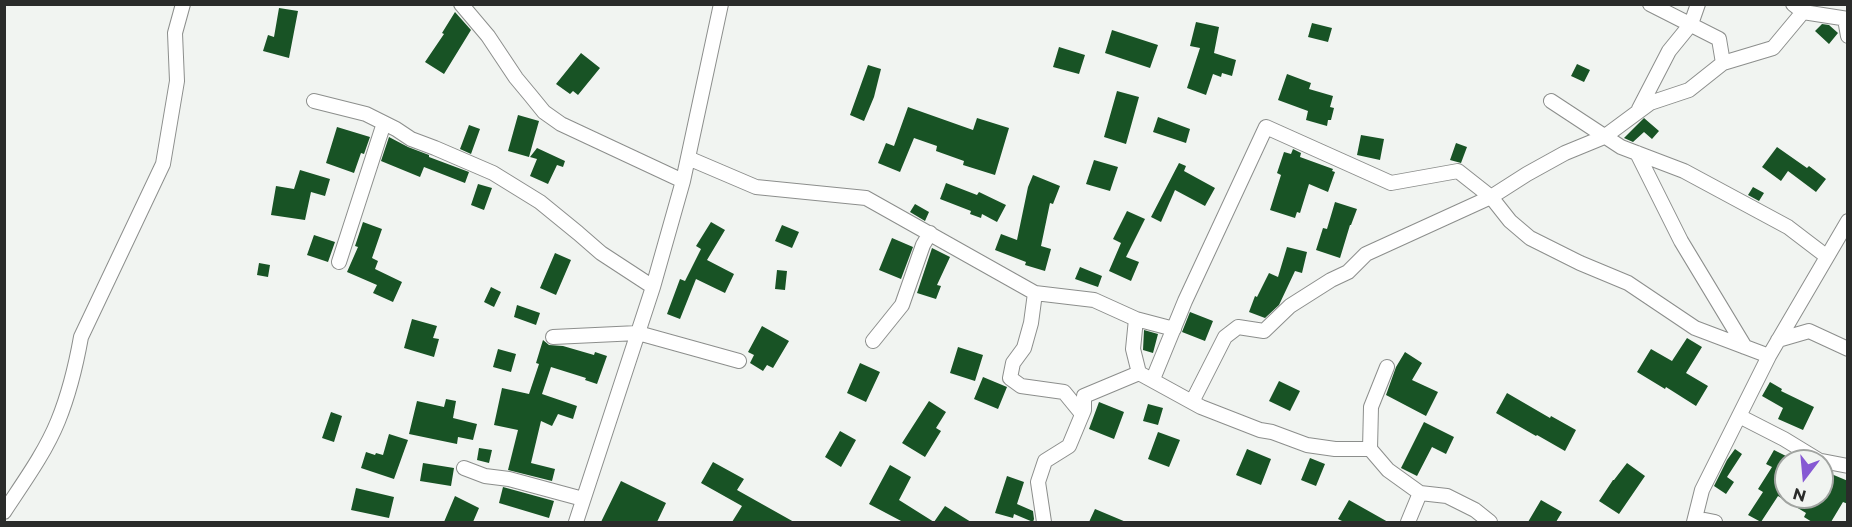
<!DOCTYPE html>
<html>
<head>
<meta charset="utf-8">
<style>
  body { margin:0 }
  #map { position:relative; width:1852px; height:527px; overflow:hidden; background:#f1f4f1; font-family:Montserrat,sans-serif }
  canvas { display:block }
  .frame { position:absolute; inset:0; border:6px solid #2a2b2a; pointer-events:none }
  .north { position:absolute; left:1774px; top:449px; width:60px; height:60px; box-sizing:border-box; background:#f1f4f1; border:2px solid #a1a4a1; border-radius:50%; rotate:196deg; font-size:16px; font-weight:700; line-height:24px; text-align:center; color:#2a2b2a }
  .north::after { content:''; display:block; margin:auto; width:21px; height:27px; background:#8659d3; clip-path:polygon(50% 0,100% 100%,50% 72%,0 100%) }
</style>
</head>
<body>
<div id="map">
<canvas width="1852" height="527"></canvas>
<div class="frame"></div>
<div class="north">N</div>
</div>
<script>
const context = document.querySelector('canvas').getContext('2d');
context.lineJoin = 'round';
function paint(path, color) {
  context.fillStyle = color;
  context.fill(path, 'evenodd');
}
function trace(path, color, width, dash) {
  context.strokeStyle = color;
  context.lineWidth = width;
  context.lineCap = dash ? 'butt' : 'round';
  context.setLineDash(dash || []);
  context.stroke(path);
}
paint(new Path2D(`
  M279,8l19,3 -9,47 -26,-7 5,-16 6,2z
  M455,12l16,18 -27,44 -19,-12 19,-28 -2,-1z
  M1196,22l23,5 -5,26 22,7 -4,16 -10,-3 -1,4 -8,-3 -7,21 -19,-7 13,-40 -10,-2z
  M1312,23l20,5 -4,14 -20,-5z
  M1822,24l7,1 9,8 -9,11 -14,-13z
  M1112,30l46,15 -8,23 -45,-15z
  M1059,47l26,8 -6,19 -26,-7z
  M581,53l19,15 -22,27 -5,-4 -3,3 -14,-10z
  M1577,64l13,6 -6,12 -13,-6z
  M868,65l13,4 -7,28 -10,24 -14,-6z
  M1287,74l24,9 -2,6 24,7 -3,11 4,1 -3,12h-3l-1,6 -21,-6 2,-9 -30,-11z
  M1117,91l22,6 -13,47 -22,-7z
  M908,107l65,23 4,-12 32,10 -14,47 -32,-10 1,-4 -28,-10 1,-5 -23,-8 -14,34 -22,-9 8,-20 8,3z
  M518,115l21,6 -10,36 -21,-6z
  M1158,117l32,12 -4,14 -33,-11z
  M1644,118l15,13 -7,8 -8,-7 -11,10 -9,-4z
  M469,125l11,4 -9,25 -11,-5z
  M337,127l33,10 -6,17 -3,-1 -7,20 -28,-10z
  M1361,135l23,4 -4,21 -23,-5z
  M389,137l19,10 21,8v2l40,15 -4,11 -41,-16 -4,10 -39,-16z
  M1456,143l11,4 -6,16 -11,-3z
  M1777,147l30,21 2,-2 17,13 -10,13 -28,-21 -7,10 -19,-14z
  M537,148l28,13 -2,6 -6,-2 -9,19 -18,-8 7,-17 -7,-2z
  M1293,149l8,4 -1,4 33,12 -1,2 3,1 -7,20 -19,-8 -9,29 -3,-1 -2,6 -25,-8 11,-35 -4,-2 7,-21 7,2z
  M1094,160l24,7 -8,24 -24,-7z
  M1179,163l7,3 -2,5 31,17 -10,18 -30,-16 -14,32 -10,-5z
  M300,170l30,9 -5,17 -14,-4 -6,28 -34,-5 5,-29 18,3z
  M1033,175l27,11 -7,18 -3,-1 -9,43 10,3 -6,22 -20,-6 1,-3 -31,-12 6,-16 16,6 11,-53z
  M946,183l31,12 2,-3 27,13 -9,17 -15,-8 -1,4 -11,-4 1,-3 -31,-12z
  M478,184l14,4 -8,22 -13,-5z
  M1753,187l11,6 -5,8 -11,-6z
  M1335,202l22,7 -6,16h-1l-10,33 -24,-8 7,-22 4,1z
  M915,204l14,8 -4,9 -15,-9z
  M1127,211l18,8 -19,38 13,5 -8,19 -22,-10 12,-28 -8,-4z
  M363,222l19,7 -10,29 6,3 -3,8 27,13 -9,20 -20,-9 4,-8 -30,-13 11,-25 -3,-1z
  M711,222l14,8 -18,30 27,14 -9,19 -29,-14 -16,40 -13,-5 13,-35 5,2 16,-32 -5,-3z
  M782,225l17,7 -7,16 -17,-7z
  M314,235l21,7 -7,20 -21,-7z
  M892,238l21,9 -12,32 -22,-9z
  M1287,247l20,5 -5,21 -7,-2 -16,34 -14,13 -16,-6 6,-16 2,1 12,-24 9,4z
  M932,248l18,9 -13,28 4,1 -5,13 -19,-6z
  M555,253l16,7 -15,35 -16,-7z
  M259,263l11,2 -2,12 -11,-2z
  M1080,267l22,9 -4,11 -23,-8z
  M777,270l10,1 -2,19 -10,-1z
  M491,287l10,5 -7,15 -10,-5z
  M517,305l23,8 -4,12 -22,-8z
  M1190,312l23,9 -8,20 -23,-9z
  M412,319l25,7 -4,12 6,1 -5,18 -30,-9z
  M762,326l27,15 -16,27 -6,-3 -4,6 -13,-8 4,-8 -6,-3z
  M1144,330l14,4 -5,19 -10,-3z
  M1687,338l15,9 -16,26 22,13 -12,20 -30,-19 -1,2 -28,-17 14,-23 21,12z
  M543,340l6,5 14,1 31,9 1,-3 12,4 -10,28 -12,-4 1,-2 -35,-11 -9,27 35,12 -4,13 -15,-5 -6,12 -11,-5 -10,42 24,6 -3,12 -44,-11 10,-40 -24,-5 8,-37 27,6 10,-30 -3,-1z
  M958,347l25,8 -8,26 -25,-8z
  M498,349l18,5 -5,18 -18,-5z
  M1405,352l17,11 -10,17 26,12 -12,24 -40,-21 10,-28z
  M860,363l20,9 -14,30 -19,-9z
  M983,377l24,10 -9,22 -24,-10z
  M1279,381l21,10 -10,20 -21,-10z
  M1770,382l12,7 -1,2 33,16 -11,23 -25,-11 5,-11 -21,-12z
  M1507,393l43,25 1,-2 25,14 -11,21 -28,-16 -1,1 -40,-23z
  M446,399l10,2 -3,17 24,6 -4,16 -15,-3 -1,7 -48,-10 8,-33 27,6z
  M929,401l17,11 -10,16 5,3 -16,26 -23,-14z
  M1099,402l25,10 -10,27 -25,-10z
  M1148,404l15,4 -5,17 -15,-4z
  M331,412l11,4 -8,26 -12,-4z
  M1424,422l30,15 -8,17 -14,-7 -15,29 -16,-8z
  M840,431l16,9 -15,27 -16,-10z
  M1158,432l22,8 -11,27 -21,-8z
  M389,434l19,6 -14,39 -33,-11 5,-16 9,3 1,-2 7,2z
  M479,448l13,2 -3,13 -12,-3z
  M1247,449l24,10 -10,26 -25,-10z
  M1735,449l7,5 -15,23 7,5 -8,12 -12,-8 13,-26z
  M1774,450l12,6v41h36v-8l7,-16 19,8v23l-5,-2 -12,20h-19l-8,-5 2,-4 -28,-17 -17,26 -13,-7 15,-23 -5,-3 14,-22 -6,-3z
  M1310,458l15,6 -9,22 -15,-6z
  M713,462l31,17 -7,11 57,32h-62l10,-16 -41,-23z
  M423,463l31,5 -3,18 -31,-5z
  M1627,463l18,13 -26,38 -20,-13 14,-21h1z
  M890,465l21,12 -12,23 35,22h-31l-34,-18z
  M1007,476l17,6 -7,22 16,7 1,8 -1,3 -19,-8 -1,4 -18,-5z
  M621,481l45,22 -9,19h-56z
  M503,487l51,14 -5,17 -50,-15z
  M356,488l38,9 -5,21 -38,-8z
  M455,496l24,12 -6,14h-29z
  M1349,500l39,22h-44l-6,-3z
  M1541,500l21,12 -6,10h-28z
  M945,506l26,16h-37z
  M1095,509l31,13h-37z`), '#185325');
const minor = new Path2D(`
  M461,4l27,32 28,42 15,18 13,16 17,12 122,57
  M1650,4l69,35 4,24
  M1803,12l45,7
  M1845,19l3,17
  M314,101l52,13 30,15 15,10 24,9 58,25 47,29 38,31 23,20 52,34
  M1551,101l70,46 63,24 104,56 38,29
  M1639,109l30,-58 22,-27 7,-20
  M1637,153l44,88 64,106
  M688,158l68,29 110,11 169,95
  M339,262l45,-139
  M1136,319l-3,30 6,24
  M553,337l85,-4 101,28
  M1778,340l31,-9 39,18
  M873,341l29,-36 21,-60 7,-12
  M1153,379l32,-78 81,-174 125,56 67,-12 33,26 19,24 20,17 50,25 48,20 67,45 74,28
  M1192,402l33,-65 13,-10 26,4 26,-25 41,-26 17,-8 18,-18 125,-57 36,-23 38,-21 39,-16 46,-34 39,-13 34,-27 50,-15 30,-36 -10,-8
  M1082,414l-18,-22 -43,-6 -11,-8 3,-15 11,-15 7,-25 4,-30 59,7 42,19 38,10
  M1739,416l45,23 36,22
  M1370,449l1,-42 16,-40
  M1822,461l26,5
  M464,468l21,8 24,3 74,20
  M4,512c19,-29 41,-59 54,-91 11,-27 18,-56 23,-84l82,-173 14,-83 -2,-48 8,-29
  M576,522l77,-235 30,-106 38,-177
  M1044,522l-6,-40 7,-21 24,-15 15,-36v-14l55,-23 62,34 59,23 12,2 35,13 28,4h35l18,21 32,23 27,3 28,14 15,12
  M1408,522l12,-29
  M1694,522l8,-32 67,-134 79,-135
  M1699,522l6,-2 10,2`);
trace(minor, '#8c8e8c', 16);
trace(minor, '#fff', 14);
</script>
</body>
</html>
